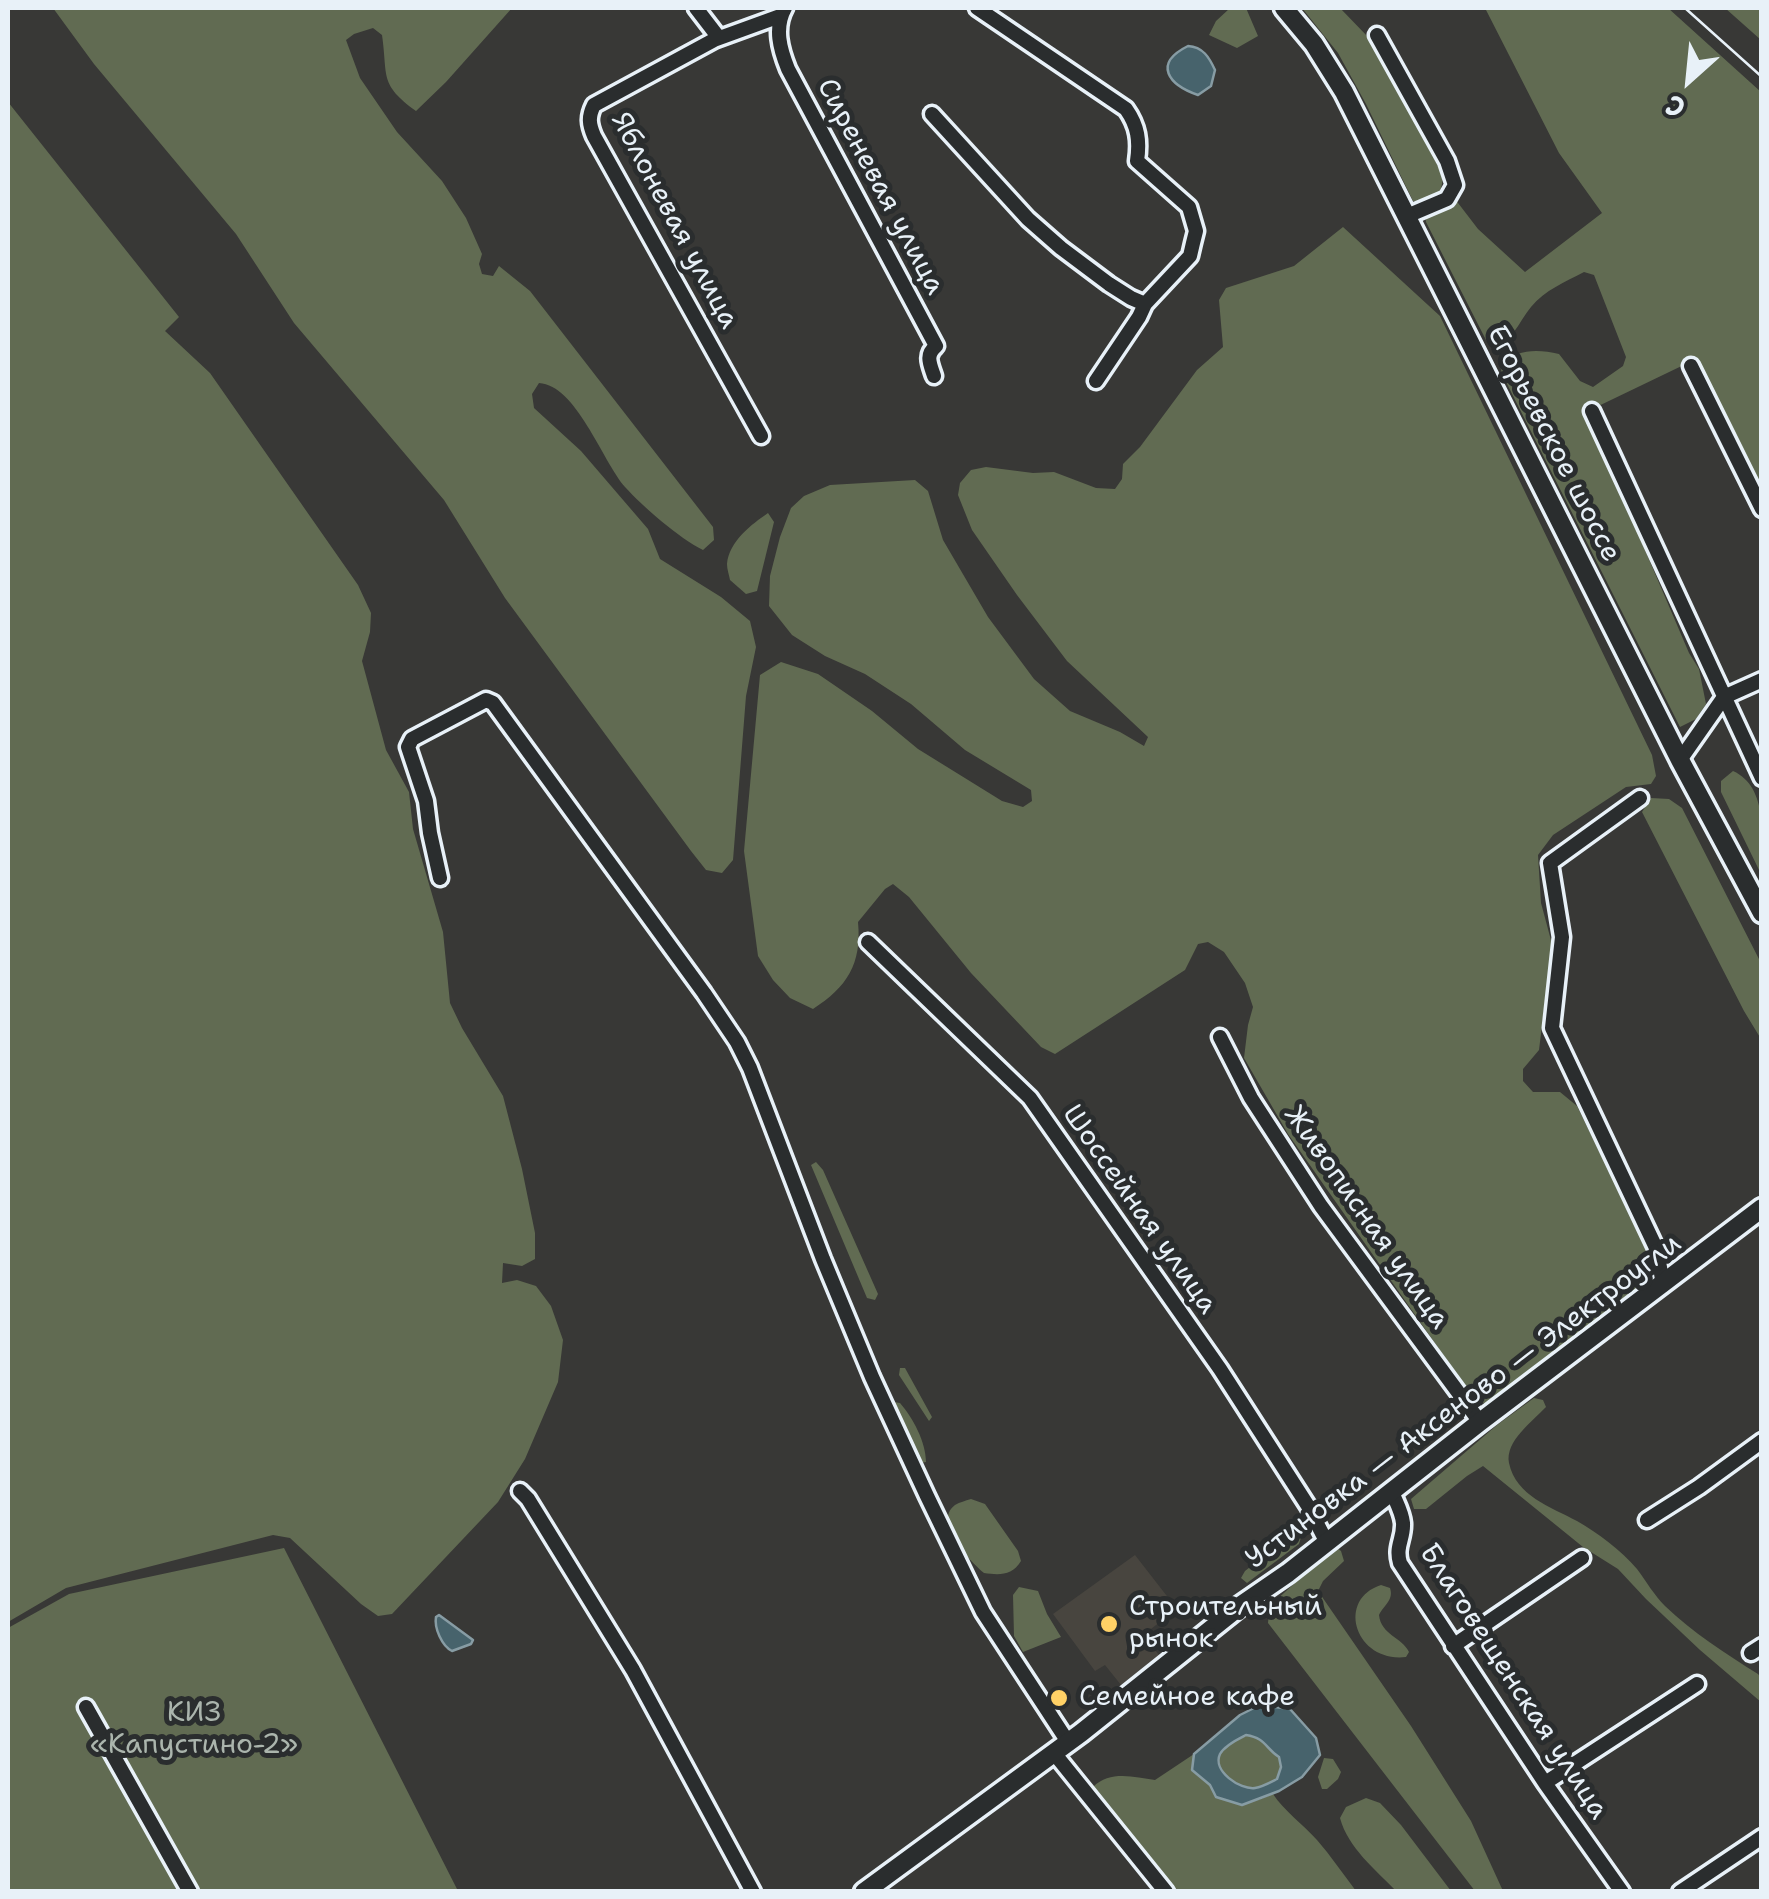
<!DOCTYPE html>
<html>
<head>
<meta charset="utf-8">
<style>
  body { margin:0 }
  #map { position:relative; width:1769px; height:1899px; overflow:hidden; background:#383836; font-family:"Shantell Sans",sans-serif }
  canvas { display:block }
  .frame { position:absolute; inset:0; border:10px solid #e8f1f8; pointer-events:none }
  .north { position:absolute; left:1639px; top:30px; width:100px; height:100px; -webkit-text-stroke:8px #2a2d2e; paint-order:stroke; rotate:207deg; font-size:28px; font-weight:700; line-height:40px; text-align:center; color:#e8f1f8 }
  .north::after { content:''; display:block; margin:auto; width:35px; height:45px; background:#e8f1f8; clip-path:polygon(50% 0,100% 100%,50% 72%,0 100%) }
</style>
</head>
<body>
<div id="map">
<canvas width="1769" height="1899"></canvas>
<div class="frame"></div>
<div class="north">С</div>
</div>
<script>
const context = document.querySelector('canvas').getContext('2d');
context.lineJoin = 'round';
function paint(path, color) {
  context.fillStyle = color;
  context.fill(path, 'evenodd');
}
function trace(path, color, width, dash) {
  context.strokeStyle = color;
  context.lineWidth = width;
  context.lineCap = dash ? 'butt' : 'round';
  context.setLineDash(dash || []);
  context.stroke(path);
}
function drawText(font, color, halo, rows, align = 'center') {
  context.font = font + ' "Shantell Sans",sans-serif';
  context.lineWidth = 10;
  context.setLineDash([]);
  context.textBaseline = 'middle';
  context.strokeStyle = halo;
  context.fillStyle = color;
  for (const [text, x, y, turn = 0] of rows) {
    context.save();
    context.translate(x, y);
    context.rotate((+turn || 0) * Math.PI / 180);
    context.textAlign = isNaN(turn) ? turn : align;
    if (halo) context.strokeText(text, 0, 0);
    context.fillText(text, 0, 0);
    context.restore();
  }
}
paint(new Path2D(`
  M1135,1555l42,54 -34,26 16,20 -38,30 -16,-20 -10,6 -42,-57z`), '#48453f');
paint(new Path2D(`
  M53,8h459l-66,74 -30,29c-37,-27 -28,-34 -34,-76l-9,-7 -19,6 -8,6 14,38 37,54 45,49 24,37 16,36 -3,10 3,10 11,2 6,-10 31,25 183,236 1,13 -11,10c-24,-12 -60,-43 -78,-63 -23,-27 -49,-102 -86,-104l-7,11 2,14 47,43 67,78 12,30 61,38 29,24 6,26 -10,49 -13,164 -11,13 -16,-3 -15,-19 -186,-253 -61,-98 -150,-177 -58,-89 -142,-170z
  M1246,8l12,28 -21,12 -28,-13 7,-14 13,-12z
  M1302,8h38l28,29 75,138c-1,20 -8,30 -30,26l-47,-97 -28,-51z
  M1485,8h183l93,84v409l-69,-140 -106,51 103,241 10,16 7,35 -10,15 -16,8 -178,-353 -2,-9c17,-16 37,-16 59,-11l21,27 13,6 30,-21 3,-9 -32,-82 -10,-3c-19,10 -39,18 -53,35 -14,17 -14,30 -39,39l-6,-6 -60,-118 -1,-8 30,-15 23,30 47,43 77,-59 -43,-60z
  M1725,8h36v32z
  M8,102l171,215 -14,14 45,42 148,212 13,28 -1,19 -8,29 24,89 23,42 4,37 30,103 7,71 12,25 41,68 19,73 13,64v26l-13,7 -19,-3 -1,20 15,-3 19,6 15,20 12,34 -5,42 -33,77 -27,43 -106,112 -14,2 -17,-12 -71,-66 -17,-3 -207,53 -58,34z
  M1343,227l97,89 212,439 4,21 -5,8 -25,3 -73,48 -15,20 3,48 11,41 -13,106 -16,19v12l10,11h27l17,14 70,143 6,24 -8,16 -149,113 -14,1 -12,-10 -182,-259 -44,-76 4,-33 5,-18 -8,-24 -21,-31 -16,-10 -10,2 -13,26 -130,84 -14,-7 -70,-74 -62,-76 -16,-13 -8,5 -27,33c4,42 -11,65 -45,87l-23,-11 -17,-18 -15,-24 -14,-105 16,-176 21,-13 37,12 54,37 46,38 84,52 21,6 9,-6 -1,-11 -66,-40 -54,-46 -46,-30 -40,-18 -33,-21 -23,-29 1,-30 10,-39 11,-29 13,-12 26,-11 85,-5 13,11 15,49 45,77 46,62 36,32 50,21 24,14 4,-9 -81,-76 -50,-66 -45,-65 -14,-35 2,-12 11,-13 15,-3 47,6 21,-1 42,16 19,1 7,-10 1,-15 17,-17 57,-77 26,-23 -4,-47 7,-12 68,-22z
  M768,513l6,9 -17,69 -11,3 -16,-14c-1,-5 -3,-11 -3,-16 2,-23 25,-40 41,-51z
  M1733,771c36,16 29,69 28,103l-40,-82v-11z
  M1651,798l18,1 13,9 79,155v76l-17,-28 -102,-199z
  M816,1162l7,8 55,124 -3,6 -8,-2 -56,-133z
  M900,1368h5l27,49 -3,4 -30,-46z
  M1534,1398l9,2 3,7c-14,15 -41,34 -37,56 7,33 42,44 68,58 21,12 44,29 60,48 9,12 17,26 28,37 27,26 61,48 93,68l3,4v24l-61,-52 -54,-51 -28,-30 -35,-22 -100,-81 -16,10 -41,33h-12l-3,-10 86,-74z
  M894,1402l6,1c13,15 26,39 26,59l-5,1 -29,-54z
  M971,1499l14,5 33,47 3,10c-9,15 -22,14 -37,12 -14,-12 -52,-51 -29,-68 5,-3 10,-4 16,-6z
  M1297,1530l5,4 -3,10 -52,39 -6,-5 4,-7z
  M284,1548l174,343h-450v-263l61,-34z
  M1337,1548l4,3 3,10 -21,20 -5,10 93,135 60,95 32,70h-28l-207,-268 1,-12 5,-9 55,-50z
  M1381,1585l9,3c4,12 -6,17 -11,27 2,20 23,22 30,37l-3,5c-50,6 -71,-57 -25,-72z
  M1019,1587l19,4 9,23 14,23 -38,15 -9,-16 -1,-41z
  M1247,1735c19,3 18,13 32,22l2,10 -3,12c-7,3 -16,8 -23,9 -15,2 -43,-17 -35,-34 5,-9 19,-15 27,-19z
  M1194,1754l-2,16 18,15 48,15 15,-6c11,17 30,30 44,46 14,16 26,34 39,51h-180l-82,-97 -1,-7c17,-17 41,-10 62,-7z
  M1324,1758l9,1 8,13 -3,7 -11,10h-5l-4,-12z
  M1366,1798l14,5 21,22 50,66h-55c-20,-21 -48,-43 -56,-73l6,-11z`), '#616b52');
const water = new Path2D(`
  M1188,46c15,1 21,11 27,24l-4,16 -13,9c-29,-10 -46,-31 -10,-49z
  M439,1615l34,25 -2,4 -19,7c-10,-5 -18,-23 -16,-34z
  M1260,1705l30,4 26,29 4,17 -18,22 -23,14 -37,14 -26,-8 -6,-12 -18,-15 2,-16 46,-39zM1246,1735c20,3 19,13 33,22l2,10 -4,12c-6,3 -15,8 -22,9 -15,2 -43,-17 -35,-34 5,-9 18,-15 26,-19z`);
paint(water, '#47636c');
trace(water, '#879ca4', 2.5);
const minor = new Path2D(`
  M696,8l23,30
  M785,8c-11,20 -5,41 3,61l148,277c-11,9 -6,18 -2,30
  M977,8l149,101c12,17 14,32 11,52l52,46 7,24 -3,12 -3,13 -45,48 -6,13 -43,64
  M1377,35l70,126 8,24 -8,14 -40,17
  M932,114l96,105 33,29 48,36 22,14 14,6
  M1691,366l71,143
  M1592,411l170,367
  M761,436l-167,-300c-5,-12 -6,-19 0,-31l120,-65 66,-24
  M1680,760l44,-63 38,-17
  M1640,798l-90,65 12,74 -10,91 105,222 6,35
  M440,878l-10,-45 -4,-32 -18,-54 4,-8 74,-39 7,3 211,290 33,49 13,26 73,191 49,118 55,119 56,116 85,130
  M868,942l162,156 190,271 88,137 18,35
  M1220,1037l31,61 70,108 159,216
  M520,1491l8,8 105,171 120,222
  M1392,1492c4,10 10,20 11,31 1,16 -8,23 -3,40l145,220 77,109
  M1647,1520l52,-33 63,-46
  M1453,1646l129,-88
  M1751,1653l11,-7
  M86,1707l104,185
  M1054,1753l112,139
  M1545,1783l152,-99
  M1680,1892l82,-55`);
const major = new Path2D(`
  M1284,8l30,36 30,48 336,668 82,153
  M864,1892l217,-159 159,-127 48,-33 192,-151 282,-214`);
trace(minor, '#e8f1f8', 21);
trace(major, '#e8f1f8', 25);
trace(minor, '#2a2d2e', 14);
trace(major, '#2a2d2e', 18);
trace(new Path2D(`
  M1685,8l77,69`), '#e8f1f8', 2.5);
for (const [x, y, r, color] of [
  [1109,1624,10,"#ffd166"],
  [1059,1698,10,"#ffd166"]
]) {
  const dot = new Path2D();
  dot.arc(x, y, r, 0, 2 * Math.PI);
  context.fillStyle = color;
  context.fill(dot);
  trace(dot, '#2a2d2e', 4);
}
drawText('28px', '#e8f1f8', '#2a2d2e', [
  ["Сиреневая улица",880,187,62],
  ["Яблоневая улица",674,221,62],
  ["Егорьевское шоссе",1553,444,63],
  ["Шоссейная улица",1139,1210,55],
  ["Живописная улица",1366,1218,55],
  ["Устиновка — Аксеново — Электроугли",1464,1402,-37],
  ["Благовещенская улица",1513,1682,57]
]);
drawText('28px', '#e8f1f8', '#2a2d2e', [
  ["Строительный",1129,1608],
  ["рынок",1129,1640],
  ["Семейное кафе",1079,1698]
], 'left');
drawText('28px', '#abb5ad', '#2a2d2e', [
  ["КИЗ",194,1714],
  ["«Капустино-2»",194,1746]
]);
</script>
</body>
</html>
